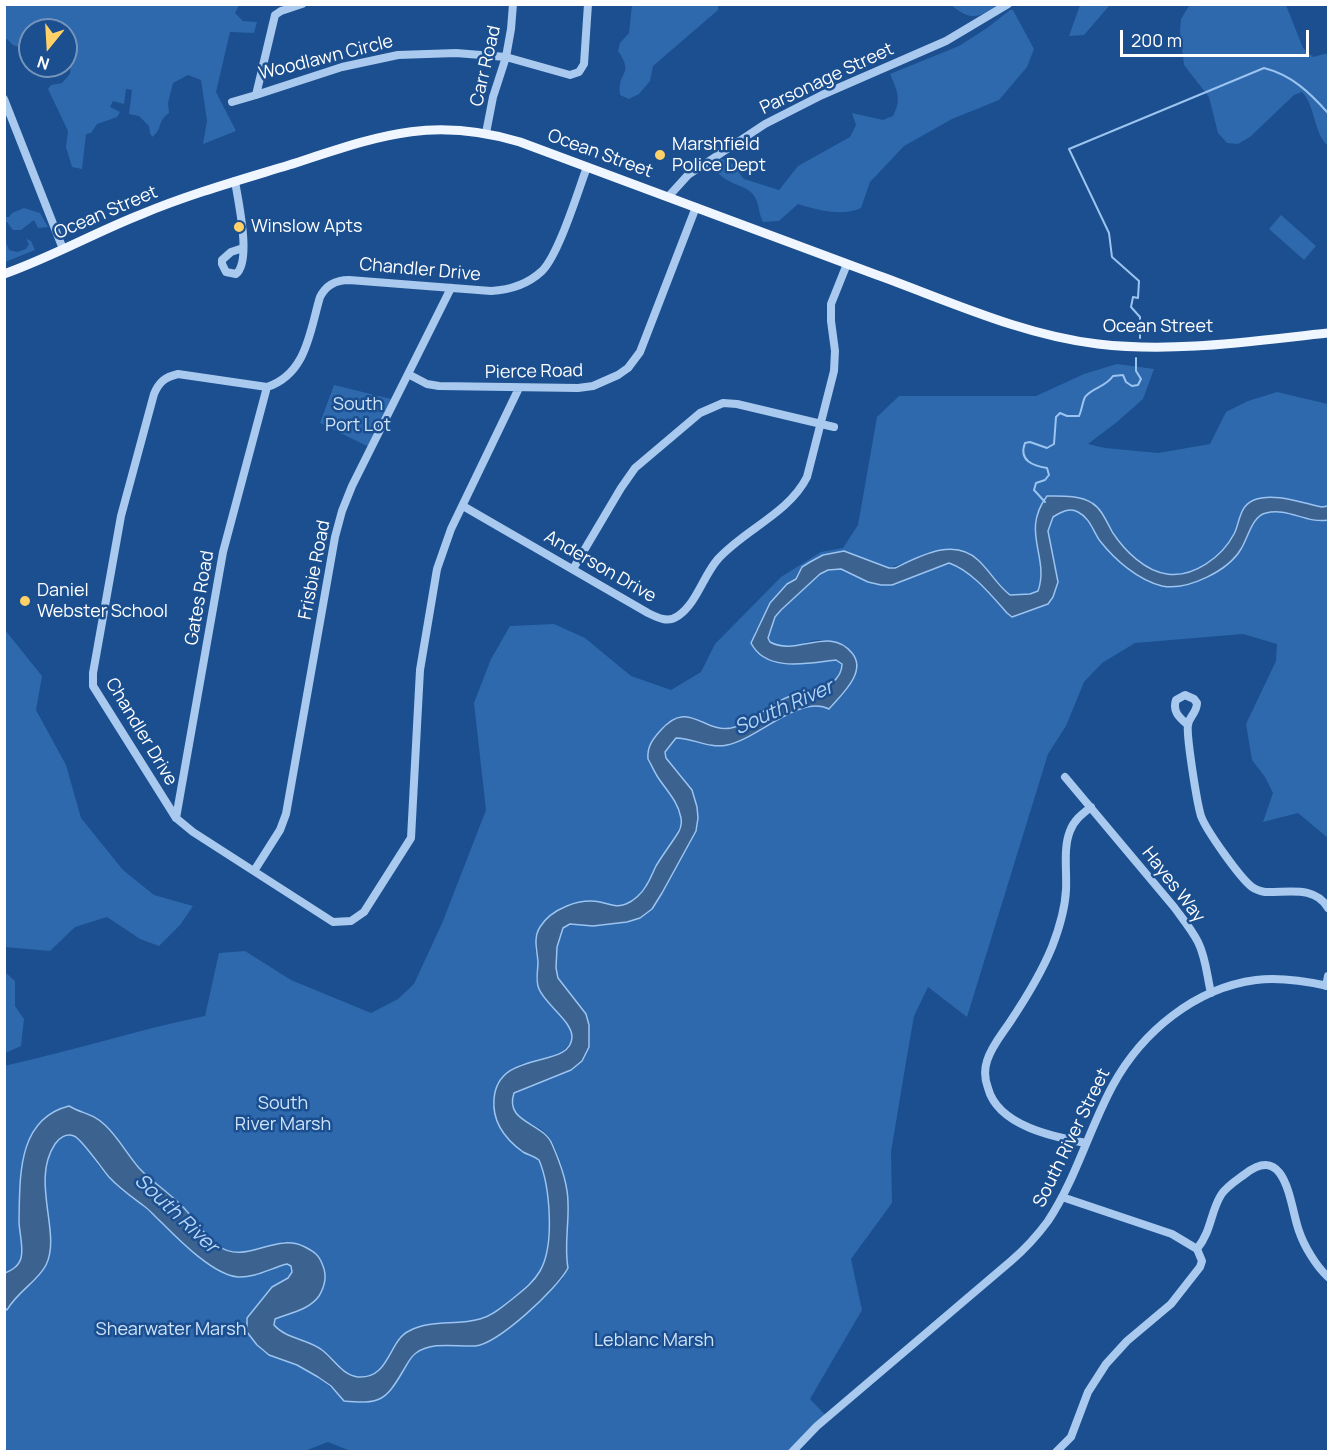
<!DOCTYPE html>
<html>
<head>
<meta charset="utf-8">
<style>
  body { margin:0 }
  #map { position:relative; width:1333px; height:1456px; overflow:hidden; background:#1b4f8f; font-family:Manrope,sans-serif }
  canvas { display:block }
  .frame { position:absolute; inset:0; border:6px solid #fff; pointer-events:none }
  .north { position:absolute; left:18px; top:18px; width:60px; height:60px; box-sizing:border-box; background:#1b4f8f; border:2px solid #7695bc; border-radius:50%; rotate:198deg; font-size:16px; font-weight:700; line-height:24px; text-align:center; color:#fff }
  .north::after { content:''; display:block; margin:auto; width:21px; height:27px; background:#ffd166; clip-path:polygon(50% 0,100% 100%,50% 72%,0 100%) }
  .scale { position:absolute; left:1120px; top:30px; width:189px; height:27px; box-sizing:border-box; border:3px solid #fff; border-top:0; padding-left:8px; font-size:18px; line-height:21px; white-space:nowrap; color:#fff; -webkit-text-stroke:4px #1b4f8f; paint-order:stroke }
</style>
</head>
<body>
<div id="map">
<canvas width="1333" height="1456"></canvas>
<div class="frame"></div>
<div class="north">N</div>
<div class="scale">200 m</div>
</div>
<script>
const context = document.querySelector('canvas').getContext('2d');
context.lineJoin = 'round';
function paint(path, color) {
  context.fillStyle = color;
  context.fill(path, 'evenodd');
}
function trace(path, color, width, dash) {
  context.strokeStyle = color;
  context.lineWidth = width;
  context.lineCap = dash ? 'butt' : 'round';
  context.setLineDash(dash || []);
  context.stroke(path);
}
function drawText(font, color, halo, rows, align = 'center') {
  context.font = font + ' Manrope,sans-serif';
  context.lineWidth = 5;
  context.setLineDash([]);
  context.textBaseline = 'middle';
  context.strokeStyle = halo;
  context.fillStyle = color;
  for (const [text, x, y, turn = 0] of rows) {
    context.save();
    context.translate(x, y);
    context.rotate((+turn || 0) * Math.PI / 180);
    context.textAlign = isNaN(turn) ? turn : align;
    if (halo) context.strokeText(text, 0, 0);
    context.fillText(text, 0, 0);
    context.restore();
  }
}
paint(new Path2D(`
  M5,4l234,1 -4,8 8,8 14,1 -3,11 -24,-1 -14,60 20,39 -33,13 4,-23 -6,-41 -13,-5 -15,8 -5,20 1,10c-12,8 -6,16 -17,24l-2,-4 -1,-7 -10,-10 -10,-2 3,-24 -6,-1 -2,15 -11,-3 -3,6 10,5 -3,5 -20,7 -6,9 -5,1 -4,35 -10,-2 -6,-20 2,-16 -20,-42 3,-4 11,-2 8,-9 2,-20 -6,-10v-14h-36v21l-17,-6 -6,-6 -2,1z
  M632,5h86v5l-65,56 -3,15 -11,13 -10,5 -9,-4c-3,-25 15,-19 -2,-44l2,-8 9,-10z
  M951,5h51c-24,11 -29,18 -51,0z
  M1080,5h30l-26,30 -15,1z
  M1195,5h91l17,43 10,9 15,-4v93c-15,-14 -12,-39 -26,-54l-8,3 -44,42 -12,7 -11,-1 -9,-10 -9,-36 -25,-32 -4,-34 1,-12 8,-13z
  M1010,10h3l21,39 -7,18 -28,33 -47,19 -48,27 -34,36 -9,26c-19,9 -44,2 -63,-4l-19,17 -16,1c-4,-7 -4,-17 -7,-23 -7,-16 -31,-12 -42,-32l6,-8 9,1 15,19 35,11 19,-24 52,-29 6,-12 -4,-12 31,7 10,-4c9,-17 4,-26 -3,-42l69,-28 28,-18z
  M24,208l16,5 8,14 -10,1 -4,-8 -13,10h-8l-6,-8h-2v-5h4l3,-4z
  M1281,215l35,31 -12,14 -35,-31z
  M26,239l5,2 4,9 -30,12v-22l4,10 8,2 9,-3 3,-5z
  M1117,364l37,5 -11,30 -26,23 -29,22 17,4 53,5 52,-9 16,-32 22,-11 29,-9 51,12v102l-6,1c-18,-4 -56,-16 -72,-5 -12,8 -14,32 -23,44 -6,7 -14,13 -22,18 -44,30 -81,-11 -101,-48l-57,-19 -7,87 -2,7 -8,3 -20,1 -34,-37 -55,-1 -32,11 -37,-14 -16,-2 -34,15 -6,12 -9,5 -33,49 39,31 43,-4 6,4v7l-11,14 -15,6 -28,6 -57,31 -14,-1 -17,-7 -33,2 -17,22 -2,15 29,45 5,19 -36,63 -9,12 -9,5 -11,3 -8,-1 -45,1 -23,19 -3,6 -3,18 3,14 -2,16 3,11 29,36 4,8 -1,8 -10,11 -18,7 -22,4 -24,20 -3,22 5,21 5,8 21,19 14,5c4,10 8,21 9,31 3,20 2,63 -8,81 -7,12 -18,20 -29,29 -9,7 -19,16 -30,19 -31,9 -49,-2 -79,17 -16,10 -12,43 -44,41 -16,-2 -24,-18 -36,-27 -14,-11 -36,-11 -48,-25l1,-6 31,-12 -21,-66c-18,6 -39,15 -58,9 -15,-4 -32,-30 -43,-42 -13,-15 -30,-25 -44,-40 -13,-13 -22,-30 -35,-43 -12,-12 -23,-11 -36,-19 -41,10 -45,42 -48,79 0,12 -2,24 -2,36 0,11 5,27 2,37 -2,8 -10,13 -16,15l-1,-207c68,-15 133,-36 201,-50l14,-63 26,-2 46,29 80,33 27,-14 16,-15 29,-63 43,-111 -12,-107 17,-44 19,-33 44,-2 31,14 46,38 40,14 30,-18 14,-28 66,-67 40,-25 22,-4 15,-23 19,-108 22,-21h137l48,-22z
  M334,385l57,14 -20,49 -51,-25z
  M1067,510h9l8,5 16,25 60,45 74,-26c10,-13 14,-28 23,-41 12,-16 52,6 71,2v318l-30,-25 -35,9 10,-29 -8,-16 -13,-17 -6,-36 30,-63 1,-17 -34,-10 -108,9 -33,20 -18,19 -18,44 -18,28 -81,263 -39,-30 -14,29 -9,52 -14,84 1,51 -41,56 11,51 -52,89 20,21 -35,31 -442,1 -25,-10 -26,10 -297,-1 -1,-143 3,2 7,-12 34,-77 -4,-35 5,-30 9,-17 8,-4h8l7,5 17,25 23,25 25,17 61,56 12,7 32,5 36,-11 4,2 1,6 -4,6 -16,9 -25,31c3,8 5,20 10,27 9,13 29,14 42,21 18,10 32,20 45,35l22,2c10,-7 22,-13 30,-21 9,-9 10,-24 21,-30 18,-11 40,-4 59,-6 27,-4 67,-48 87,-68 4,-46 12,-97 -13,-140 -12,-19 -46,-14 -36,-44 11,-6 52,-20 59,-26 39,-37 -1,-57 -15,-91 -6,-14 -2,-36 5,-49 10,-5 18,-3 28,-2 22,0 43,-5 61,-17l43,-78c-4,-17 -6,-36 -12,-52 -5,-11 -16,-12 -18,-27l11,-14h11l11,4 73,-18 21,-12 20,-6 9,-1 8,4 21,-25 -11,-41c-7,-1 -14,-3 -20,-3 -21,1 -26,14 -49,3l-3,-5 8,-21 6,-7 39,-36 8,-4 13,-1 28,13 12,3h10l58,-22c26,9 42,37 63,54l36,-13 5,-7 5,-15 -10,-51 5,-14z
  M5,630l37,46 -6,34 30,55 15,53 42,52 31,25 39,11 -13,19 -21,21 -19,-7 -33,-22 -32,10 -25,24 -45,-4z
  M5,972l10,9v25l9,13 -3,27 -16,7z`), '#2e69ad');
const water = new Path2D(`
  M1047,496c14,0 33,-1 45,7 10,6 15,20 21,30 12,18 32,38 54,41 26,4 55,-17 67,-40 6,-12 5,-28 20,-34 20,-8 48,3 68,7l6,-1v14c-21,4 -41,-13 -62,-7 -14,3 -18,25 -25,36 -13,22 -54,42 -79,37 -24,-6 -47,-26 -62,-45 -7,-10 -10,-23 -22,-29 -8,-5 -17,0 -25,5l-5,14 10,51 -5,15 -5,7 -36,13 -5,-4c-16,-18 -35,-42 -58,-50l-57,22h-11l-13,-3 -27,-13 -13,1 -8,4 -39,36 -6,7 -7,21 2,4c27,15 59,-17 82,11 16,19 -12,43 -23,56 -29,-15 -73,31 -102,36 -18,4 -34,-7 -51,-7l-11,14 1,6 26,32 5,17 1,11 -2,13 -34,62 -10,16 -12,9 -13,4 -34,4 -23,-2 -7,4 -6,19 -1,21 2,10 28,36 3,11v22l-7,14 -11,9 -57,23c-10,30 29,29 38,51 8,18 16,39 16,59 1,22 -4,43 0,65 -11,21 -70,76 -93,78 -19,1 -42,-5 -59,7 -6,4 -9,12 -13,18 -18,31 -24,33 -59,30l-13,-15 -13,-9 -21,-12 -28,-10 -12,-10 -10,-13v-14l25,-31 16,-9 4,-6 -1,-6 -4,-2c-16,4 -32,14 -49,13 -25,-2 -60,-38 -77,-55 -6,-5 -11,-12 -17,-16 -12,-9 -24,-17 -35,-29 -7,-8 -28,-39 -35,-41 -8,-3 -15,2 -19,8 -25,38 7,89 -9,121 -8,16 -29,27 -39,45l-2,-2v-35c6,-2 14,-7 16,-15 3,-10 -2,-26 -2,-37 1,-44 -2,-102 50,-115 13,8 24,7 36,19 13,12 22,29 34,43 14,15 31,25 45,40 11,12 20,27 33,37 29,22 58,-14 88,2 10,5 14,8 18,19 4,10 2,20 -4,30 -10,14 -29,17 -44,23l-1,6c12,14 34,14 48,25 12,9 20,25 36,27 32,2 30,-36 51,-46 23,-12 47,-5 71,-12 12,-3 22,-12 31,-19 11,-9 22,-17 29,-29 15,-26 10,-85 -1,-111 -5,-4 -11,-5 -16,-8 -18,-13 -31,-30 -29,-53 4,-51 77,-29 78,-62 0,-16 -27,-33 -33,-48 -4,-9 -1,-17 -1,-27 -1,-12 -5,-24 2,-35 11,-18 39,-29 60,-25 10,2 16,6 26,2 8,-3 16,-11 20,-18 4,-6 7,-14 10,-20 7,-12 16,-23 23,-35 2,-4 3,-8 2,-13 -3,-16 -13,-26 -22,-39 -4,-6 -7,-13 -11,-20 -1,-12 4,-19 12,-28 28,-33 43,2 71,-3 19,-4 39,-24 57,-31 14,-5 32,-3 44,-14 6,-5 10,-12 10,-19l-6,-4c-27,3 -70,13 -85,-17l19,-40 17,-19 9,-5 6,-12 8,-5 13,-7 21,-4 45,17h6c25,-12 59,-31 83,-8 12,11 19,25 32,35l20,-1 8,-3c12,-34 -18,-59 9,-95z`);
paint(water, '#3c6290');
trace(water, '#9cc4f0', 1.5);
trace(new Path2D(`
  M1140,338v-21l-9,-10 2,-10 5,1 1,-17 -27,-24 -3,-24 -40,-84 195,-81c28,7 46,25 64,45
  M1045,502l-11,-12 2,-7 9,-3 4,-5 -2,-7c-13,-2 -29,-7 -22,-25l5,-1 17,6 7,-4 2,-27 4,-4 7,3h12c3,-6 3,-13 6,-19 8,-10 21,-10 28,-21l10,-1 3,7 6,4 6,-1 3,-6 -5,-8v-13`), '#9cc4f0', 2);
trace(new Path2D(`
  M302,4l-21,7 -6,4 -19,80 86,-28 56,-12 58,-2 50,4 64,18 9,-3 5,-8 4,-60
  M4,99l59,150
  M232,102l24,-7
  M486,133l7,-36 13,-40 5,-28 2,-25
  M235,181c3,20 17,80 1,93l-10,-2 -4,-8v-4l9,-8 12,-4
  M668,197l20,-22 77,-51 57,-29 124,-54 62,-37
  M408,374l19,10 12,2 139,2 15,-2 25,-11 10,-7 12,-16 56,-145
  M519,388l-68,141 -14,40 -17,101 -9,168 -47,74 -13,9 -18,1 -140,-90 -17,-14 -83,-132v-13l28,-157 33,-122c5,-12 11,-17 24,-20l89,13c40,-13 43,-57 53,-90 6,-12 16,-17 29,-17l142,11c19,-1 37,-7 51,-20 17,-17 36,-80 45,-104
  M463,506l185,107c10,5 20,10 30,3 19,-13 25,-40 40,-57 26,-29 71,-46 89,-82l27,-106 1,-20 -4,-30v-17l16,-40
  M573,569l48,-81 14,-20 65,-55 23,-10 14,1 97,23
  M1188,725c-8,-7 -16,-13 -12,-25l9,-5 9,4 3,4c0,9 -7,13 -9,21 -2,11 9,79 13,92 5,14 39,62 51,71 4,3 8,4 13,5 22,1 50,-7 63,16
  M1065,777l109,130c8,11 18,23 24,35 8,16 9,34 13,51
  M176,818l47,-266 44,-165
  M254,871l26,-41 6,-16 49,-277 7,-26 10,-25 99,-198
  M1326,986l2,-10
  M1086,1143c-32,-6 -88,-17 -98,-55 -3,-8 -4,-18 -1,-27 4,-14 15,-27 23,-39 16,-24 31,-48 42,-75 7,-18 13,-38 14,-57 1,-19 -3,-42 4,-59 4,-11 12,-17 21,-24
  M1062,1197l110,37 25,15c15,-19 13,-36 24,-54 5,-8 16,-15 24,-21 42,-33 45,33 54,57 5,15 17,35 29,46
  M792,1452l25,-26 194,-165c14,-12 26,-25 37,-40 28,-42 41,-92 65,-136 29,-53 82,-97 143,-105 24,-3 49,1 72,6
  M1056,1452l15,-15 17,-45 18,-28 21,-23 44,-37 29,-37 2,-6 -5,-12`), '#a9c9ee', 8);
trace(new Path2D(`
  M4,274c48,-17 92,-42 138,-60 48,-20 98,-34 147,-49 87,-28 140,-50 231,-23 119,44 238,89 357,133 72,26 145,60 221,69 77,9 154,-3 230,-11`), '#f0f6ff', 9);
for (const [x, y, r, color] of [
  [660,155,6,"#ffd166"],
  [239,227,6,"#ffd166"],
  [25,601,6,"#ffd166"]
]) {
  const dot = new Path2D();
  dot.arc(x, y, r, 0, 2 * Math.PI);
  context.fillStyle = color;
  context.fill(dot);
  trace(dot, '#1b4f8f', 2);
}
drawText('18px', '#fff', '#1b4f8f', [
  ["Woodlawn Circle",326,58,-14],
  ["Carr Road",486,66,-77],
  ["Parsonage Street",827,79,-25],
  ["Ocean Street",600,154,20],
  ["Ocean Street",106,213,-23],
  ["Chandler Drive",420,270,5],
  ["Ocean Street",1158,327],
  ["Pierce Road",534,372,-1],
  ["Anderson Drive",600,567,30],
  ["Frisbie Road",315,570,-79],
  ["Gates Road",200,598,-80],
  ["Chandler Drive",141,732,59],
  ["Hayes Way",1173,885,52],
  ["South River Street",1072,1138,-64]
]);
drawText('18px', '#fff', '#1b4f8f', [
  ["Marshfield",672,145],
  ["Police Dept",672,166],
  ["Winslow Apts",251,227],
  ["Daniel",37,591],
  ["Webster School",37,612]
], 'left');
drawText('18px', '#cfe3fa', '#1b4f8f', [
  ["South",358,405],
  ["Port Lot",358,426],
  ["South",283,1104],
  ["River Marsh",283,1125],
  ["Shearwater Marsh",171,1330],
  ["Leblanc Marsh",654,1341]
]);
drawText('italic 20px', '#b5d3f5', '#1b4f8f', [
  ["South River",784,708,-24],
  ["South River",176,1214,43]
]);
</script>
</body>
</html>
